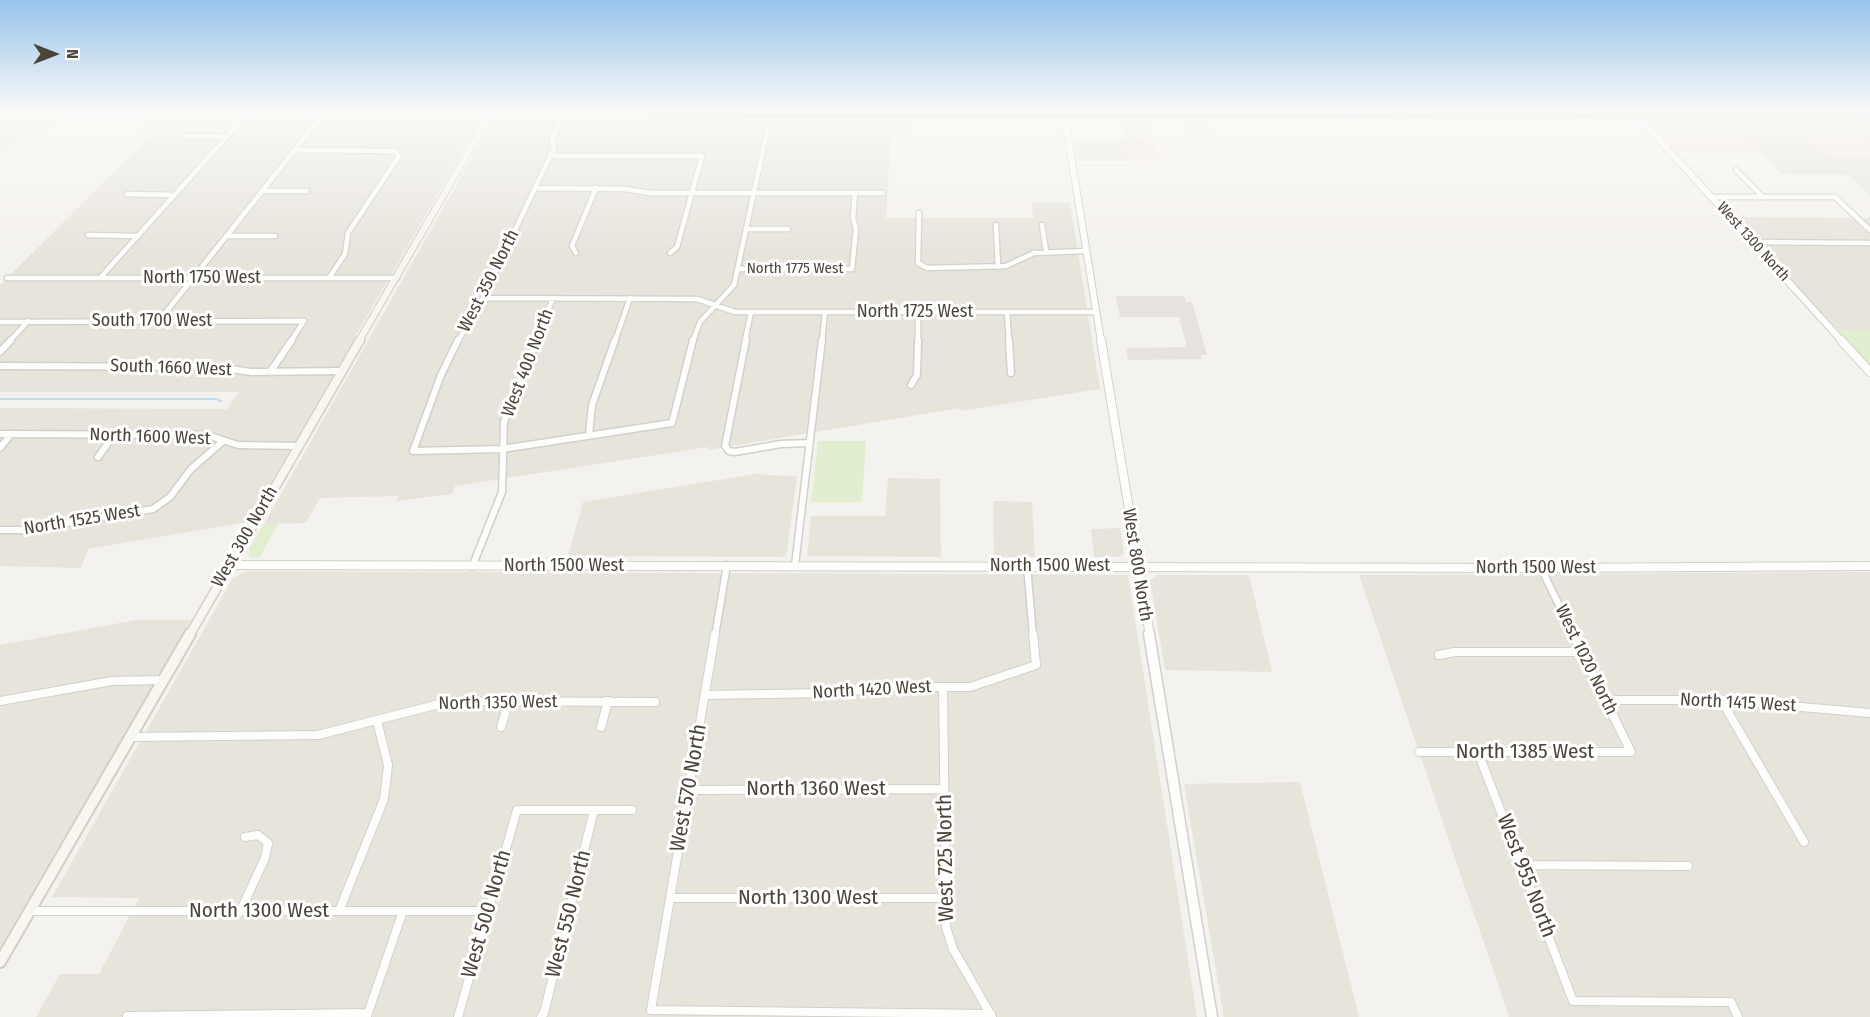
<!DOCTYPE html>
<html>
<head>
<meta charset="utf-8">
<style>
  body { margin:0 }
  #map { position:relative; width:1870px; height:1017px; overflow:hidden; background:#f4f2ee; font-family:"Fira Sans Condensed",sans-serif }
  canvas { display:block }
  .north { position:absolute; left:24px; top:24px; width:60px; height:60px; -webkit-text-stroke:4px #fff; paint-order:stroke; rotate:90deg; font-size:16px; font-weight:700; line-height:24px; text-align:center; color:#4b4439 }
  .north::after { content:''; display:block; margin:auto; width:21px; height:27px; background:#4b4439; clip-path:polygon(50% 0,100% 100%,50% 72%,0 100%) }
</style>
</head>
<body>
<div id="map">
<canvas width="1870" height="1017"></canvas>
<div class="north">N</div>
</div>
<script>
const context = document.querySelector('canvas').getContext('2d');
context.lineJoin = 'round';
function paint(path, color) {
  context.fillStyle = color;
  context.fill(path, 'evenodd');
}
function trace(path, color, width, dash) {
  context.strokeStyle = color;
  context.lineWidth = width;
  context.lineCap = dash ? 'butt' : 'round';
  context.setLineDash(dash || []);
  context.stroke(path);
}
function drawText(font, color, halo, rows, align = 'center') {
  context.font = font + ' "Fira Sans Condensed",sans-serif';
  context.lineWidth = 6;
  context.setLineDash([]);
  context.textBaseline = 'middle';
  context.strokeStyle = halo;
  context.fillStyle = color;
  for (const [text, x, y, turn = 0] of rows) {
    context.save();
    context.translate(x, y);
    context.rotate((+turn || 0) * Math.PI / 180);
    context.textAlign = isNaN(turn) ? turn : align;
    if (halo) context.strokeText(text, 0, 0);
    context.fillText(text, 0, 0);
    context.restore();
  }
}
paint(new Path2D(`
  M0,114h68l-23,20h-21l-24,22z
  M1178,114h27l7,19h-28z
  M152,115l331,1 -235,406 -160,27 -7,19 -81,-2v-158l227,1 12,-17h-239v-107l155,-154 -18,-1z
  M496,115h416v17h-21l-5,86h147l-1,-15h38l30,186 -140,22 -1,-3 -251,42v-3l-253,39 -3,8 -56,7 2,-5 -78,2 -14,25 -42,1z
  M1725,117l62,2 42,38h41v38l-22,-20 -66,-1z
  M1837,119h33v28z
  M1073,140h51l5,21h-53z
  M1731,217l139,1v112h-32z
  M761,473v2l36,1 -11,81 -218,-1 15,-54z
  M888,478l52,1 1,78 -134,-1 4,-40h74z
  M993,501l39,1 3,55h-41z
  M1120,528l4,25 -2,2 -4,2h-24l-3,-28z
  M247,571l881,4 69,442h-1161l24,-43h39l40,-76 -87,-1 181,-319z
  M1870,572v445h-361l-150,-442z
  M1157,575h92l23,97 -107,-2 -15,-89z
  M136,620h55l-191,327v-302z
  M1300,782l59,235h-135l-40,-233z`), '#e7e4dc');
paint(new Path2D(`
  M1106,114h40l14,47h-31l-8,-34z
  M1725,117l35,35h-87l-28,-33 1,-1z
  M1787,119h50l33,28v10h-41z`), '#f3ebdf');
paint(new Path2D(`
  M1838,330h32v36z
  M818,441h48l-4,61h-51z
  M264,524h14l-19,34 -10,-1v-8z`), '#e1eecf');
paint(new Path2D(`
  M1120,121h27l1,6h-16l3,13h11l2,7h-21z
  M1116,296h68l2,6h6l15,53h-6l1,4 -74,1 -2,-12 61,-1 -8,-30h-59z`), '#e6e3df');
trace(new Path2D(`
  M0,399h216l5,2`), '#c0ddf1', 2);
const minorFar2 = new Path2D(`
  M183,136l44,1
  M294,150l101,1 4,5 -51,77 -3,21 -16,24
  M550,156h152l-25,91 -7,6
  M1736,170l27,27
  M535,188l90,1 25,4h233
  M262,191h45
  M127,194l48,1
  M1711,197h124l35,33
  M919,213l-1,50 9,5 79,-2 28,-13 52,-2
  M996,225l2,42
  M1042,225l4,26
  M747,229h41
  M88,235l50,1
  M226,236h49
  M1752,242l118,1
  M576,253l-4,-7 24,-58
  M738,269h114l4,-40 -3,-11 2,-25
  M7,278h390
  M100,278l148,-165
  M483,298l214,1 38,13h361
  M1007,312l2,29
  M159,321l165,-208
  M0,322l304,-1
  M10,341l18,-20
  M291,341l13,-20
  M458,341l22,-37 74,-156 -2,-10 13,-25
  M536,341l17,-43
  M615,341l15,-43
  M693,341l7,-19 34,-37 37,-172
  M745,341l6,-29
  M822,341l3,-29
  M918,341v-29`);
const minorFar1 = new Path2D(`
  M458,340l-17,35 -28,76 89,-2 170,-26 21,-83
  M746,340l-21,106 4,5 6,1 46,-8 29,-1
  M1009,340l2,33
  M0,352l11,-12
  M0,366l217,1 34,5 92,-1
  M270,372l22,-32
  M911,385l6,-10 1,-35
  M0,434l207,1 31,10 61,1
  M589,435l3,-30 23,-65
  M0,448l11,-14
  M98,457l16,-22
  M0,530h23l130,-21 17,-12 21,-28 32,-28
  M795,565l27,-225
  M1027,566l6,70
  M472,567l30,-75 2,-70 33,-82
  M1541,568l33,68
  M715,636l12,-71`);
const minor = new Path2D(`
  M715,634l-64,376 340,4
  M1439,655l15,-3h129
  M943,687l3,240 7,22 39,68
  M705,695l124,-2 64,-6h77l66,-22 -3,-31
  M1606,700h115l149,13
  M1721,700l83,142
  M0,701l112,-20 51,-1
  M501,727l8,-26
  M601,727l7,-26
  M130,737l188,-2 133,-34 204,1
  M1419,752h212l-58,-118
  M1478,752l95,249 158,1 7,15
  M688,790l256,-1
  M1521,865l167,1
  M670,898h276
  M29,911h460
  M339,911l45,-112 4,-34 -11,-44
  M240,912l25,-54 3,-15 -10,-8 -13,2
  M127,1016l241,-3
  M367,1016l36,-105
  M458,1017l59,-207h115
  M541,1017l3,-4 50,-203`);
const tertiaryFar2 = new Path2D(`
  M1064,113l37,228
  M1635,113l207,228`);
const tertiaryFar1 = new Path2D(`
  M1101,340l49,296
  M1841,340l29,32
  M229,565l1312,3 329,-2`);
const tertiary = new Path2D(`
  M1149,634l63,383`);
const secondaryFar2 = new Path2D(`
  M359,341l132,-228`);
const secondaryFar1 = new Path2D(`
  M189,636l171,-296`);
const secondary = new Path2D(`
  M0,962l190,-328`);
const primary = new Path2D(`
  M647,113l140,3 1083,-2`);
trace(minorFar2, '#d2d0cb', 7);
trace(minorFar1, '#d2d0cb', 9);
trace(minor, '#d2d0cb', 10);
trace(tertiaryFar2, '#d2d0cb', 8);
trace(tertiaryFar1, '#d2d0cb', 10);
trace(tertiary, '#d2d0cb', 13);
trace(secondaryFar2, '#d3cfc5', 8);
trace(secondaryFar1, '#d3cfc5', 11);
trace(secondary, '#d3cfc5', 14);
trace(primary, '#d6cebb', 9);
trace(minorFar2, '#fdfdfc', 4.5);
trace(minorFar1, '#fdfdfc', 6);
trace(minor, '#fdfdfc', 8);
trace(tertiaryFar2, '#fdfdfc', 6);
trace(tertiaryFar1, '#fdfdfc', 8);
trace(tertiary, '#fdfdfc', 10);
trace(secondaryFar2, '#f7f6f1', 6);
trace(secondaryFar1, '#f7f6f1', 8);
trace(secondary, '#f7f6f1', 10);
trace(primary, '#f2efe6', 7);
trace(new Path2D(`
  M647,113l140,3 1083,-2`), '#00a651', 4);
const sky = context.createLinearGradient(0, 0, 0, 255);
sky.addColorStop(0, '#98c4ec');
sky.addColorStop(0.44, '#faf9f7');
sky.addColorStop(1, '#faf9f700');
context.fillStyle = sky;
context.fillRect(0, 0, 1870, 255);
drawText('15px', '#4b4439', '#fff', [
  ["West 1300 North",1753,242,48],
  ["North 1775 West",795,269]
]);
drawText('18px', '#4b4439', '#fff', [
  ["North 1750 West",202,278],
  ["West 350 North",489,281,-63],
  ["North 1725 West",915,312],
  ["South 1700 West",152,321],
  ["West 400 North",528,363,-69],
  ["South 1660 West",171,368,2],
  ["North 1600 West",150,437,2],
  ["North 1525 West",82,520,-9],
  ["West 300 North",245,537,-60],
  ["West 800 North",1137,565,81],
  ["North 1500 West",564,566],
  ["North 1500 West",1050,566],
  ["North 1500 West",1536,568],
  ["West 1020 North",1586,660,64],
  ["North 1420 West",872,690,-3],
  ["North 1350 West",498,703,-1],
  ["North 1415 West",1738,703,3]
]);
drawText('21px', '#4b4439', '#fff', [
  ["North 1385 West",1525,752],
  ["West 570 North",689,788,-80],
  ["North 1360 West",816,789],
  ["West 725 North",946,858,-91],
  ["West 955 North",1526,876,69],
  ["North 1300 West",808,898],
  ["North 1300 West",259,911],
  ["West 500 North",487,914,-74],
  ["West 550 North",569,914,-76]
]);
</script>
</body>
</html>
